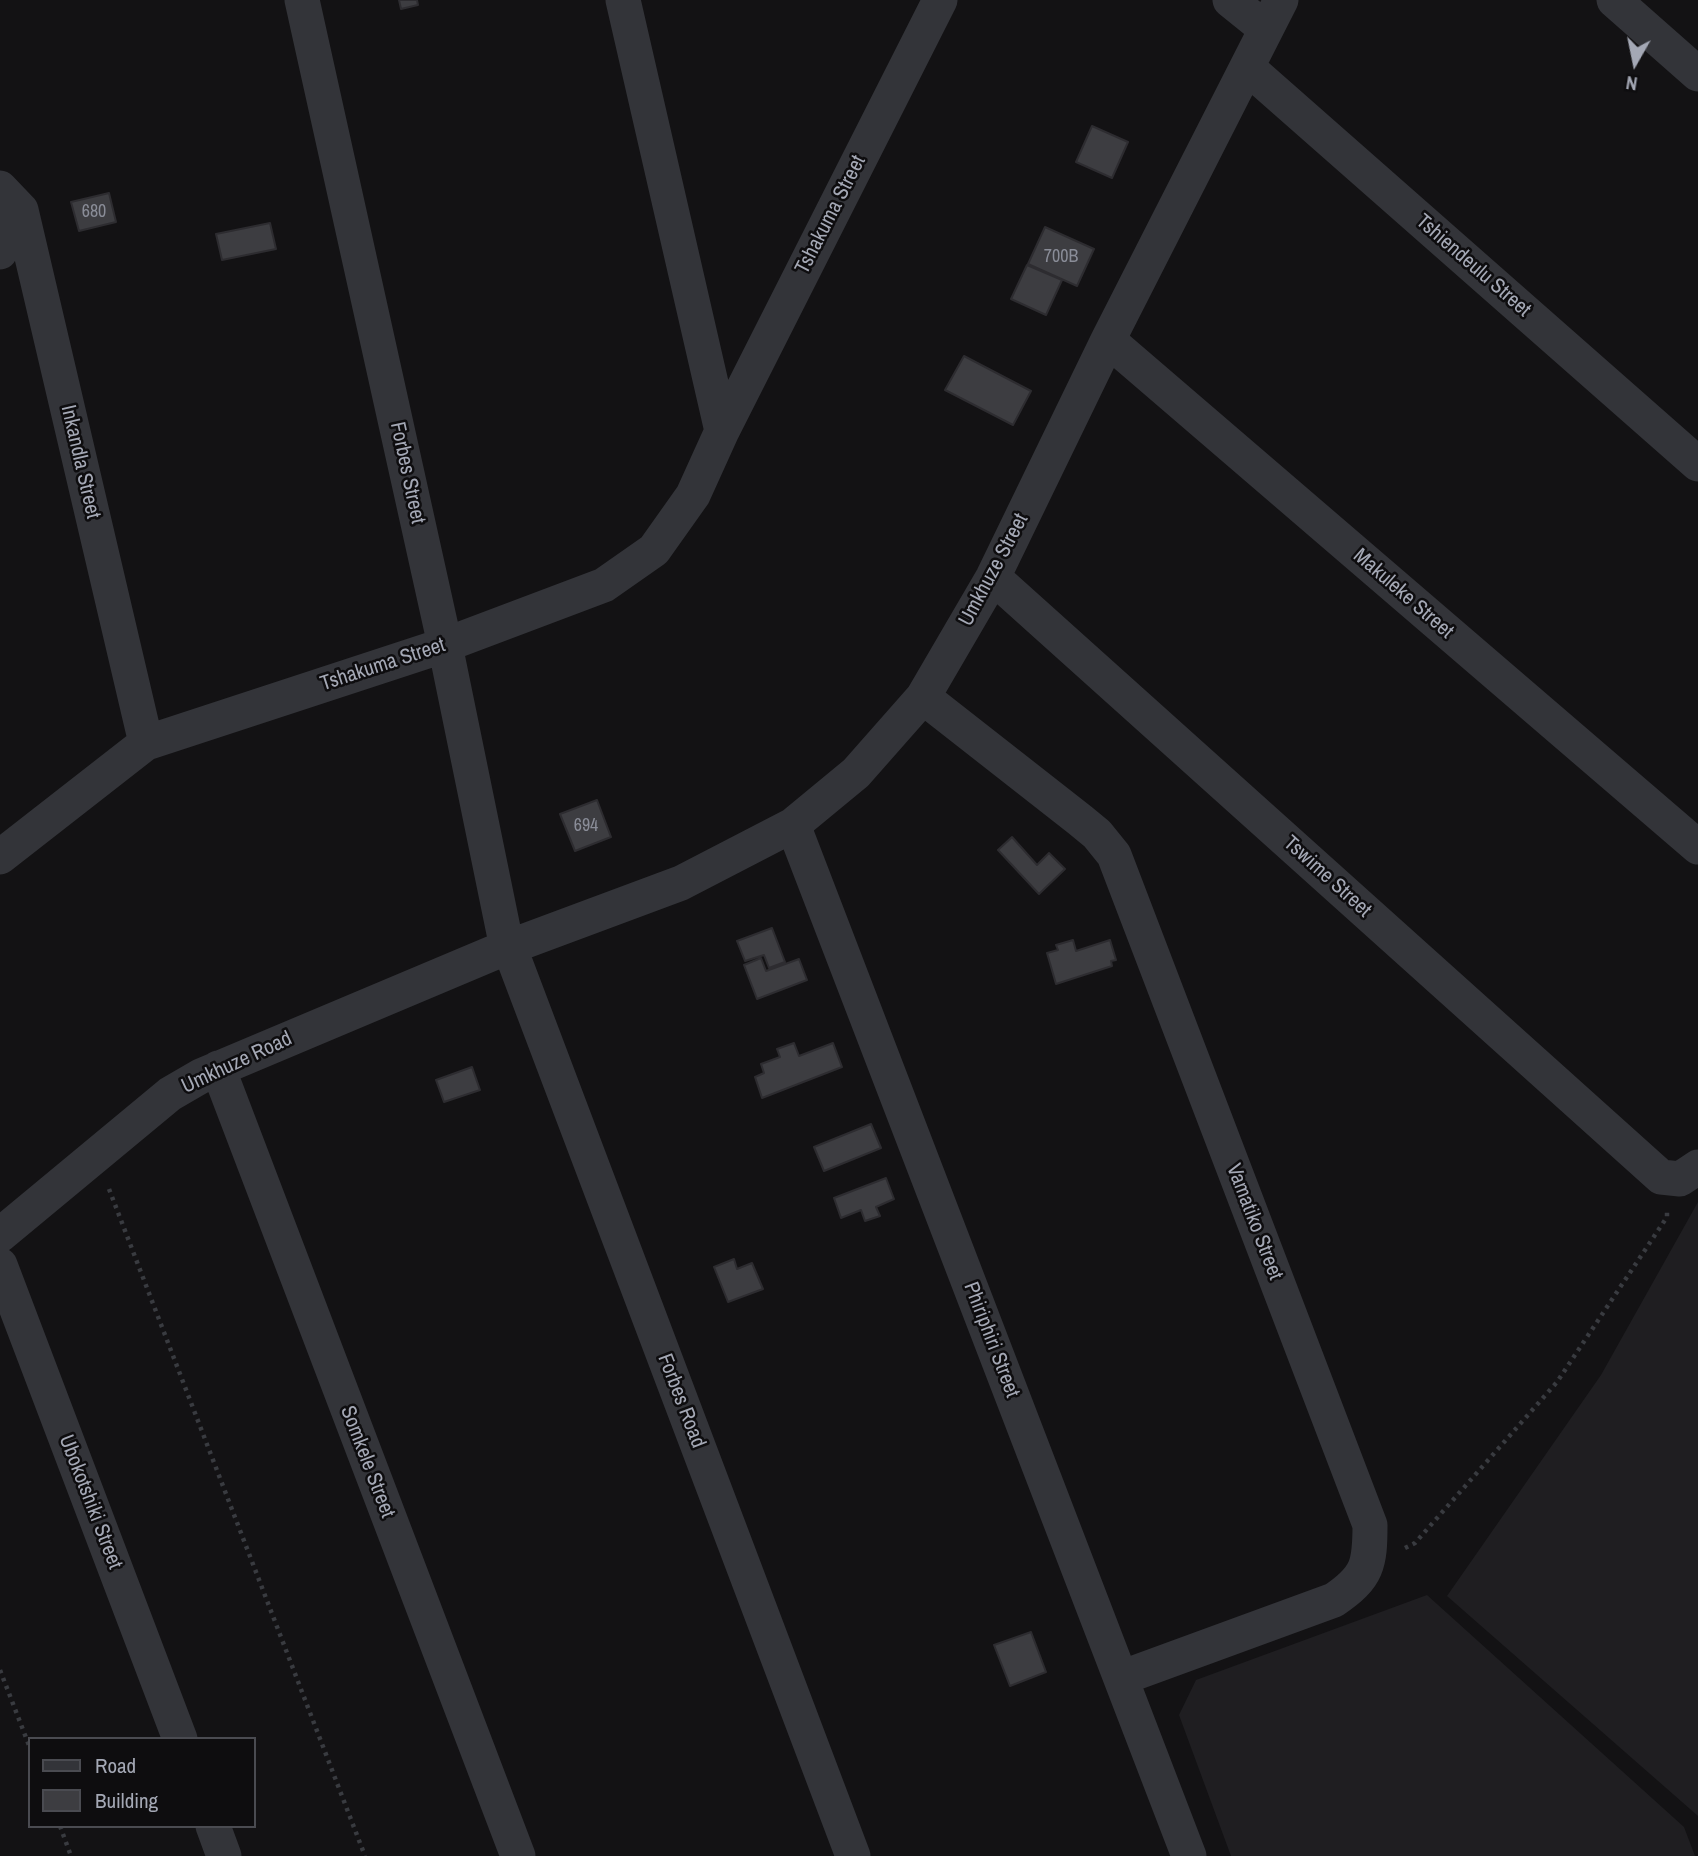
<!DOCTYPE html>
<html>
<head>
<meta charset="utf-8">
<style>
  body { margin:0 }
  #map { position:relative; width:1698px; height:1856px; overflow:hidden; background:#131214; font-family:"Archivo Narrow",sans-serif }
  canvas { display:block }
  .legend { position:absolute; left:28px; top:1737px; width:228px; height:91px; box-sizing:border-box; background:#0e0d0f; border:2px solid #4a4b51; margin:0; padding:9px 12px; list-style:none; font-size:21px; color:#a4a8b5 }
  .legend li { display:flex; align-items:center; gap:14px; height:35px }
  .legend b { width:35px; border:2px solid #4a4b51 }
  .north { position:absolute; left:1600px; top:28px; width:70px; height:70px; -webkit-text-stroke:5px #0e0d0f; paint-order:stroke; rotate:189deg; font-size:19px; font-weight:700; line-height:28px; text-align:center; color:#a4a8b5 }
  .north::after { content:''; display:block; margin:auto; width:24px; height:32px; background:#a4a8b5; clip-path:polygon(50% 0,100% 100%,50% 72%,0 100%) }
</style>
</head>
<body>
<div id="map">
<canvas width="1698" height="1856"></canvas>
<ul class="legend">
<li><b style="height:9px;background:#333439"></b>Road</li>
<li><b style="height:19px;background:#3d3d41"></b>Building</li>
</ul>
<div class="north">N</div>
</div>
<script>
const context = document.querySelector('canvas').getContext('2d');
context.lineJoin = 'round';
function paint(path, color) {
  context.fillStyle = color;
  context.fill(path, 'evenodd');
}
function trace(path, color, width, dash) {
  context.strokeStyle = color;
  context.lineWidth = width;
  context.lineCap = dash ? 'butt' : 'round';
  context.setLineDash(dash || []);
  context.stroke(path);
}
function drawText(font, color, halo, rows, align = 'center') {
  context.font = font + ' "Archivo Narrow",sans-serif';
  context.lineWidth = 5;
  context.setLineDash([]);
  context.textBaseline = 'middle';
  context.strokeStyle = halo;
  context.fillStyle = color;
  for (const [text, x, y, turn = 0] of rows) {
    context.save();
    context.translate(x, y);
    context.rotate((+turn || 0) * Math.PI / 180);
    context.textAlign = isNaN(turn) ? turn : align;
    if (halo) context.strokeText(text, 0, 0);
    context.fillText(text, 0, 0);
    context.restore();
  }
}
paint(new Path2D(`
  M1698,1202v614l-251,-220 154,-221z
  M1427,1595l257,232 11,29h-464l-52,-141 17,-35z`), '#1f1e21');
const building = new Path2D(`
  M399,0h18l1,5 -17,4z
  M1092,126l36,16 -16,36 -36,-16z
  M109,193l7,29 -37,9 -8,-29z
  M270,223l6,26 -54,11 -6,-26z
  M1045,227l49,22 -17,37 -49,-22z
  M1027,265l35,15 -16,35 -35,-16z
  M964,356l67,35 -18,34 -68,-35z
  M597,800l14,37 -36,14 -15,-37z
  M1012,837l25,28 12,-12 16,16 -26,25 -41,-44z
  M772,928l13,34 -16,6 -5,-13 -19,6 -8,-20z
  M1073,940l3,11 34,-11 6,20 -5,1 1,5 -56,18 -9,-31 11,-3 -2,-5z
  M761,958l5,13 33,-12 8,21 -50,19 -13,-34z
  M794,1043l5,13 34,-13 9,24 -80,31 -7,-21 9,-4 -3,-9 19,-7 -3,-8z
  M472,1067l8,23 -36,12 -8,-22z
  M871,1124l10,24 -57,23 -10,-24z
  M886,1178l8,21 -18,8 4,9 -15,5 -4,-11 -20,8 -7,-20z
  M734,1259l3,10 15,-6 11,26 -35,13 -14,-35z
  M1031,1632l15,40 -36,14 -16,-41z`);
paint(building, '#3d3d41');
trace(building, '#2d2c30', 2);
trace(new Path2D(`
  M109,1189l256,667
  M1405,1548l10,-5 142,-161 110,-165v-5
  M0,1670l30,78
  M60,1826l11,30`), '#393b40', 4.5, [3.5, 5]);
trace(new Path2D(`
  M302,0l143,645 59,288 349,923
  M623,0l99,431
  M1230,0l36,29
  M1614,0l84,74
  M1248,68l450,396
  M0,188l21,22 125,533
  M0,252l21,-42
  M1108,340l590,507
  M993,577l668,600 19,2 18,-12
  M923,697l157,123 17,14 17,21 256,670c0,39 -2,52 -36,75l-213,78
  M793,825l396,1031
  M0,857l146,-114 299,-98 159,-60 50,-35 39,-55 29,-64 218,-431
  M218,1068l300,788
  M0,1235l170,-141 31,-18 292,-123 188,-70 112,-58 63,-52 67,-76 70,-120 115,-237 173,-340
  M0,1265l180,474
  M213,1826l11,30`), '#333439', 35);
drawText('18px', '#8a8d98', null, [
  ["680",94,212],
  ["700B",1061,257],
  ["694",586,826]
]);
drawText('21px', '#a4a8b5', '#0e0d0f', [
  ["Tshakuma Street",831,215,-63],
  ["Tshiendeulu Street",1473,266,41],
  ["Inkandla Street",80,462,77],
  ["Forbes Street",407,473,78],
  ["Umkhuze Street",994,570,-62],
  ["Makuleke Street",1403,594,41],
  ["Tshakuma Street",383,665,-18],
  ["Tswime Street",1327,877,42],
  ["Umkhuze Road",237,1063,-25],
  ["Vamatiko Street",1254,1222,69],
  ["Phiriphiri Street",991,1340,69],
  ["Forbes Road",681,1401,69],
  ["Somkele Street",367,1462,69],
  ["Ubokotshiki Street",90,1502,69]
]);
</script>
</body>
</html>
